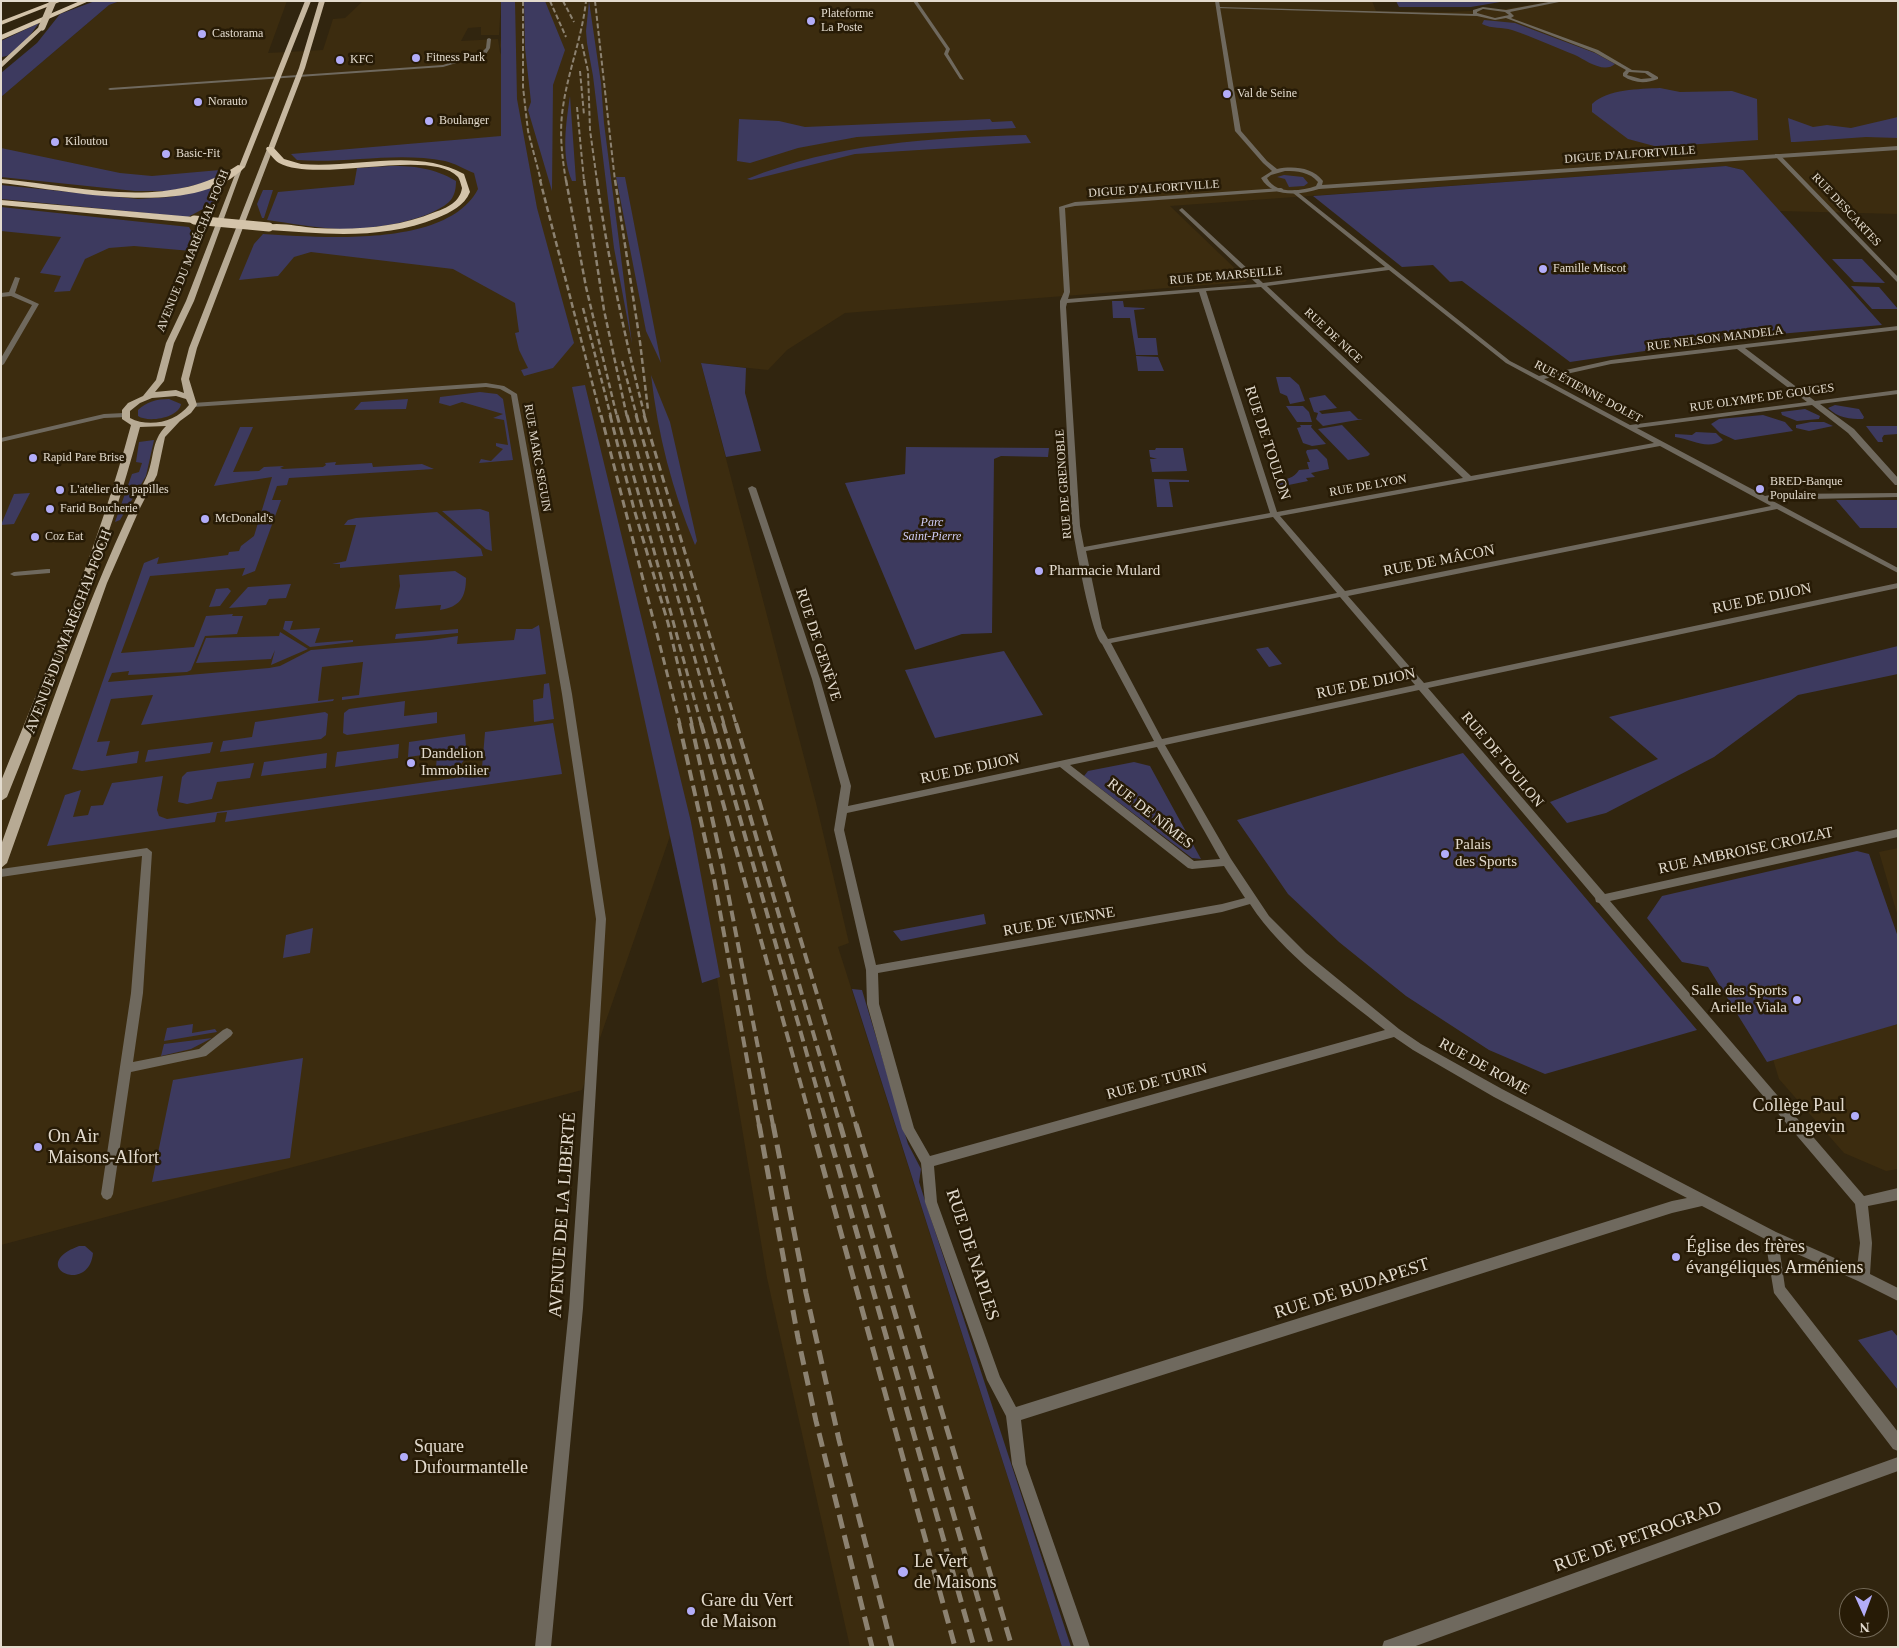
<!DOCTYPE html>
<html>
<head>
<meta charset="utf-8">
<style>
  body { margin:0 }
  #map { position:relative; width:1899px; height:1648px; overflow:hidden; background:#31250f; font-family:Georgia,serif }
  canvas { display:block }
  .frame { position:absolute; inset:0; border:2px solid #e3dbce; pointer-events:none }
  .north { position:absolute; left:1839px; top:1588px; width:50px; height:50px; box-sizing:border-box; background:#271b06; border:1px solid #726856; border-radius:50%; rotate:178deg; font-size:14px; font-weight:700; line-height:20px; text-align:center; color:#e3dbce }
  .north::after { content:''; display:block; margin:auto; width:18px; height:22px; background:#b3adf9; clip-path:polygon(50% 0,100% 100%,50% 72%,0 100%) }
</style>
</head>
<body>
<div id="map">
<canvas width="1899" height="1648"></canvas>
<div class="frame"></div>
<div class="north">N</div>
</div>
<script>
const context = document.querySelector('canvas').getContext('2d');
context.lineJoin = 'round';
function paint(path, color) {
  context.fillStyle = color;
  context.fill(path, 'evenodd');
}
function trace(path, color, width, dash) {
  context.strokeStyle = color;
  context.lineWidth = width;
  context.lineCap = dash ? 'butt' : 'round';
  context.setLineDash(dash || []);
  context.stroke(path);
}
function drawText(font, color, halo, rows, align = 'center') {
  context.font = font + ' Georgia,serif';
  context.lineWidth = 5;
  context.setLineDash([]);
  context.textBaseline = 'middle';
  context.strokeStyle = halo;
  context.fillStyle = color;
  for (const [text, x, y, turn = 0] of rows) {
    context.save();
    context.translate(x, y);
    context.rotate((+turn || 0) * Math.PI / 180);
    context.textAlign = isNaN(turn) ? turn : align;
    if (halo) context.strokeText(text, 0, 0);
    context.fillText(text, 0, 0);
    context.restore();
  }
}
paint(new Path2D(`
  M120,1h167l-19,52 55,-3 10,-31 12,-1 18,-17h138l-2,34h-18v-8l-13,1 -7,13 37,-2 2,13 12,33 -12,-39 5,-45h867l4,10 75,1 54,-3 48,-8h345v213l-119,-3 -36,-41 -17,-4 -556,40 77,74 -2,2 -400,31 -58,37 -19,20 -67,-7 115,440 33,140 -11,4 224,700h-212l-83,-369 -76,-456 -13,-9 -96,277 -581,155v-1148l108,-92z
  M1898,848v69l-19,-65z
  M1898,1024v145l-12,2 -42,-18 -65,-74 -7,-23z`), '#3c2c0f');
paint(new Path2D(`
  M95,1h25l-11,4 -108,92v-24l36,-30 23,-29z
  M501,1h14l2,98 20,109 37,135 -21,25 -29,8 -3,-6 7,-2 -9,-18 -4,-17 4,-1 -4,-29 -62,-34 -142,-17 -17,5 -16,19 -39,4 15,-36 9,-10c57,3 184,15 215,-45l-4,-16c-10,-4 -20,-10 -29,-12 -49,-10 -99,3 -148,-1l-6,-6 210,-18z
  M524,1h21l20,49 -12,35 -1,106 -24,-81 3,-8 -6,-54z
  M589,1l12,82 3,40 28,221 -18,-96 -21,-172 -6,-33 -1,-12z
  M1396,1h110l-35,6h-72z
  M1484,20l31,3 80,30 20,11c-11,10 -30,-4 -40,-9 -20,-8 -42,-18 -63,-25 -10,-3 -20,-1 -30,-6z
  M39,23c-8,11 -23,34 -38,34v-16z
  M1660,88l20,4 52,-1 25,8 1,41 -100,7 -30,-8 -36,-27v-8c16,-15 47,-15 68,-16z
  M570,96l6,85h-4c-11,-26 -6,-58 -2,-85z
  M1898,117v21l-32,-1 -71,5h-4l-3,-24 25,9 14,-2 24,3z
  M739,119l40,2 26,6 185,-8 2,3 20,-1 4,7 -159,9 -59,11 -48,15 -13,-2z
  M1026,135l5,8 -176,11 -104,26 -4,-1c89,-36 184,-41 279,-44z
  M1,148l119,25 32,3 68,-6 -4,10 -46,11h-35l-134,-14z
  M391,166c24,0 43,2 65,15 0,7 -1,15 -7,21 -23,20 -80,28 -110,27 -24,-1 -49,-6 -72,-9l11,-28 76,-7 3,-17z
  M1726,166l17,4 139,155 -149,13 -163,24 -108,-81 -12,1 -17,-17 -31,2 -89,-71z
  M1284,175l19,2 5,6 -4,3 -15,1 -4,-8 -8,-2z
  M616,177h9l36,186 -15,-32z
  M1,185l137,14 32,-2 41,-9 -2,9 15,-12 -7,18 -16,14 2,-8 -15,8 -187,-18z
  M273,190l-9,28h-2l-5,-14 6,-14z
  M1,207l188,20 5,9 -3,15 -57,-5 -25,2 -24,11 -15,32 -16,1 7,-16 -21,-3 21,-36 -60,-6z
  M1832,259h30l23,24 -31,-1z
  M1851,286l28,1 19,22h-26z
  M1112,301h11l1,6 20,1 1,1 -11,1 4,28h18l2,17h-22l-6,-37h-17z
  M1136,356l22,1 6,14h-26z
  M701,363l45,5 -1,25 16,58 -35,6z
  M651,375l19,47 27,119 -2,4c-23,-55 -37,-110 -44,-170z
  M1276,377h14l9,8 6,16 -15,3 -3,-8 -7,-3z
  M585,385l106,437 29,155 -18,6 -130,-596z
  M480,392l17,2 6,5 10,61 -34,3 2,-4 10,2 12,-12 -7,-3v-3l12,2 -4,-25 -11,-2 10,-4 -41,-12 -12,4 -11,-3 1,-6z
  M1325,395l12,13 -18,3 3,3 28,-3 8,8h5l-40,7 -7,-7 2,-6 -4,-1 -5,-14z
  M169,399l12,5c-2,14 -33,19 -43,12v-6c8,-8 19,-11 31,-11z
  M408,399l-2,10 -52,1 7,-8z
  M1835,405l24,4 5,8 -1,2c-13,0 -25,-1 -35,-11z
  M1286,406h17l6,6 3,10h-15z
  M1805,409l15,7 -1,3 -22,2 -15,-6 -1,-3z
  M1763,415l22,7 8,9 -58,9 -15,-7 -9,-9 8,-5z
  M1811,422h13l9,4 -24,5 -13,-3v-3z
  M1300,425h12l-1,2 15,17 -14,2 -9,-3 -6,-15 4,-1z
  M1342,425l28,29 -2,2 -20,4 -30,-31z
  M1866,426h32v8l-14,1 -2,3 1,4h-5z
  M240,427h13l-20,45 26,-1 5,-4 20,-1 -4,2 3,1 40,-2 3,-2 -1,-2 11,-1 -1,3 37,-2 1,4 49,-3 12,5 -145,9 -2,7 -10,1 -5,14h9l-26,71 -13,5 3,-8 -95,8 -29,77 73,-6 12,-31 27,-2 -1,2h11l-6,18 -32,2 -14,34 -4,2 -59,3 1,-4 -17,2 -4,9 161,-14 11,-2 31,-16 120,-10 27,-4 -1,8 57,-4 2,-11h16l7,-4 7,49 -204,26v-3l17,-2 4,-33 -41,5 -4,34 16,-2 -1,2 -192,24 12,-30 -42,4 -14,43 13,-1 -4,15 33,-5 -2,12 -55,8 -10,-2 72,-206 15,-6 -2,7 71,-9 1,-3 10,-1 2,-5 13,-10 18,-59 -58,9z
  M1696,432l20,1 7,7c-16,11 -31,-1 -48,-3v-3l17,1z
  M154,440l-8,36 -26,44 -5,2 17,-48 7,-2 3,-9 -6,-1 3,-20z
  M906,447l143,1 -1,9 -47,-1 -7,3 -2,174 -30,1 -47,16 -70,-167 60,-9z
  M1156,448h27l4,23 -35,1 -2,-13h7l-7,-2 -1,-7h6z
  M1317,449l10,10 2,10 -18,4 4,4 -9,1 2,3 -29,6 -2,-7c9,0 17,-2 22,-10l10,-1 -2,-7h3l-4,-10 1,-2z
  M1154,479l35,1v2h-20l4,25h-16z
  M30,493l-16,31 -13,1 13,-31z
  M1836,500h62v28h-38z
  M480,509l9,3 3,39 -6,-2 -44,-38z
  M437,512l44,37 2,7 -143,12v-4h-8l14,-3 10,-36h-12l4,-5 8,-2z
  M455,571l11,7c0,19 -6,29 -26,32l1,-5 -46,4 5,-23 -1,-11z
  M291,584l-5,14 -17,1 -3,6 -37,3 19,-21z
  M228,588l3,3 -11,15 -11,1 7,-18z
  M285,621h8l-3,9 30,-2 -5,15 38,-3v2l-43,5 -27,-18z
  M458,629v4l-63,6 1,-5z
  M280,632l28,17 -37,16 4,-15 -4,9 -75,4 10,-25 73,-2z
  M1898,646v28l-100,21 -84,62 -108,56 -39,10 -17,-21 108,-43 -49,-42z
  M1268,647l14,17 -13,3 -13,-18z
  M1004,651l39,64 -108,23 -30,-68z
  M549,683l5,36 -20,3 -1,-22 10,-2 1,-14z
  M405,701l-1,15 33,-4v11l-90,12 -4,-2 1,-20 5,-4z
  M325,712l3,2 -2,21 -5,4 -101,13 3,-11 29,-4 3,-15z
  M553,723l9,51 -337,48 2,-10 -10,1 -2,9 -168,24 18,-51 16,-5 -8,27 15,-2 3,-9 12,-1 9,-22 51,-7 -6,34 2,6 8,3 295,-42 9,-2 11,-7 3,-36z
  M465,734l2,23 -6,7 -25,5 1,-16 -29,4 1,-15z
  M213,742l-3,11 -65,9 3,-12z
  M399,744l-1,14 -63,9 2,-15z
  M327,753l-1,15 -65,8 3,-14z
  M1463,753l234,277 -152,44 -56,-24 -83,-54 -67,-54 -51,-48 -51,-74z
  M1134,762l16,4 51,93 -9,-1 -108,-82 4,-5z
  M254,763l-4,15 -33,4 -5,17 -25,5 -9,-2 4,-25 5,-5z
  M1857,851l12,3 29,83v87l-131,38 -59,-95 -26,-5 -35,-44 15,-22z
  M984,914l2,10 -85,17 -8,-10z
  M313,928l-3,25 -27,5 3,-23z
  M852,989l10,1 46,154 13,25 -2,13 152,465h-9z
  M193,1024l-1,9 23,-4 2,3 -53,9 3,-13z
  M212,1038l-21,11 -30,7 3,-12z
  M303,1058l-13,100 -138,24 21,-102z
  M79,1246h6l8,7c-4,43 -67,13 -14,-7z
  M1892,1330l6,7v53l-40,-50z`), '#3d3a5f');
paint(new Path2D(`
  M913,1h4l33,48 -2,5 16,26 -4,-1 -16,-25 2,-5z
  M1554,1h10l-54,11 4,4 -3,2 87,32 34,20 16,1 10,6v2c-12,5 -25,4 -35,-3v-3l3,-3 -32,-18 -88,-34 -11,2 -18,-4 -261,-8 2,-1 255,7v-4l10,-3 23,3zM1483,9l22,3 4,3 -14,3 -18,-5v-1zM1629,72l16,1 7,5 -11,1 -14,-4z
  M489,38l2,1 -1,9 -4,6 -43,13 -333,23 -2,-1 2,-1 333,-23 39,-13 4,-4 1,-9z
  M1775,154h4l119,123v6l-123,-127z
  M1281,188l2,1v2l-208,15 -10,2 5,84 -2,7 189,-15 -77,-73 -1,-1 3,-2 81,75 122,-16 -92,-74v-2l2,-1 215,171 29,15 72,-16 287,-34v4l-153,18 70,53 83,-11v4l-78,10 34,25 44,49v7h-3l-47,-52 -36,-28 -175,23 128,68 10,-2 123,-1v4l-127,3 127,68v5l-121,-64 -429,87 76,87 474,-100v5l-470,100 177,206 293,-65v8l-288,64 254,295 34,-8v12l-30,6 4,37 -2,31 28,14v13l-40,-20 -79,-35 6,41 113,145v19l-5,-2 -119,-156 -9,-54 -63,-33 -30,7 -651,207 5,44 64,183h-16l-62,-183 -6,-48 -19,-36 -62,-178 -4,-39 -19,-34 -35,-125 -1,-34 -32,-140 7,-44 -29,-107 -64,-191 4,-2 4,2 64,191 31,107 -3,20 306,-65 -52,-97c-11,-10 -26,-97 -30,-118l-12,-219v-6l4,-9 -5,-85 16,-5zM1389,270l117,93 148,80 -183,33 -204,-190zM1261,287l202,191 -186,34 -71,-221zM1199,292l71,221 -186,34 -4,-21 -14,-219 1,-4zM1737,349l70,53 -177,23 -86,-46 67,-15zM1660,446l111,60 -426,85 -65,-75zM1273,517l64,76 -229,46 -6,-11 -16,-77zM1340,597l75,88 -253,54 -51,-96zM1419,690l176,208 1,4 3,1 256,301 5,39 -3,25 -81,-36 -274,-143 -81,-45 -22,-15 -93,-76 -37,-37 -38,-57 -66,-114zM1157,747l63,112 -26,2 -124,-96zM1060,767l128,101 4,1 32,-3 21,32 -23,6 -346,61 -32,-135 3,-17zM1250,904c33,51 88,88 135,126l-455,126 -16,-28 -35,-124 -1,-31 344,-61zM1394,1037l19,13 81,47 193,101 -15,3 -656,206 -16,-30 -63,-175 -3,-36z
  M15,277l5,1 -5,15 24,11 -35,60 -3,2v-8l31,-53 -21,-9 -10,1v-4l8,-1z
  M486,383l18,3 13,8 55,300 34,225 -23,389 -32,339h-16l34,-339 27,-389 -34,-225 -51,-299 -11,-6 -14,-2 -293,20 -4,-2 4,-2z
  M124,413l4,2 -1,2 -23,1 -103,24v-4l103,-24z
  M47,569h3v4l-36,3 -4,-2 4,-2z
  M147,848l5,4 -9,141 -10,69 66,-13 24,-19 4,-2 4,2 2,3 -2,3 -25,20 -75,16 -18,122 -2,4 -4,2 -4,-2 -2,-4 30,-201 11,-137 -141,21v-8z
  M1898,1457v14l-485,176h-31l2,-6 6,-2z`), '#6f695e');
paint(new Path2D(`
  M1215,1h4l22,130 26,30 10,8c16,-3 35,-2 46,12l-1,4 576,-39v4l-579,39c-19,6 -47,9 -58,-11l11,-7 -9,-8 -28,-32zM1285,171c12,0 25,1 33,11l-2,4c-15,5 -40,9 -49,-8l4,-3z`), '#6f695e');
paint(new Path2D(`
  M270,147l3,2 -76,199 -8,31 8,26 -6,8 -11,8 -15,16 -8,38 -17,33 -33,75 -100,280 -6,5v-23c45,-124 86,-249 145,-367 9,-19 4,-36 20,-52l-26,1c-33,127 -84,248 -133,370l-6,4v-20c48,-117 97,-233 130,-356l-9,-6v-9l6,-7 15,-7 13,-16 10,-37 20,-42 52,-134 5,-1 -49,135 -20,42 -10,38 -9,11 21,-2 8,3 -3,-14 8,-31 78,-199zM176,396l10,3 3,6c-13,17 -40,23 -59,13v-7l10,-8 12,-5z`), '#b7aa94');
paint(new Path2D(`
  M305,1h6l-66,166 -7,2z
  M319,1h6l-20,67 -31,81 -7,2 32,-83z
  M40,26l5,1 -44,41v-6z`), '#c6b79f');
paint(new Path2D(`
  M53,1h9l-61,24v-4z
  M80,1h9l-88,39v-5z
  M267,147h6l11,12 17,5c54,5 113,-17 163,10l6,18c-6,14 -19,20 -33,26 -54,22 -111,16 -168,12l-3,-1v-4c15,-3 34,2 49,3 42,2 81,0 120,-16 12,-4 25,-10 27,-24 -1,-3 -2,-8 -4,-11 -28,-30 -140,7 -179,-14 -5,-3 -9,-9 -13,-14z
  M238,165l7,2c-51,53 -178,23 -244,16v-4c79,7 167,33 237,-14z
  M1,200l193,17 4,3 -4,3 -193,-18z`), '#d4c4aa');
trace(new Path2D(`
  M523,1v86l5,44 13,50
  M550,1l16,36
  M563,1l11,21
  M595,1l20,180
  M582,44l6,27 2,59 7,51
  M580,71l4,44
  M577,107l7,74
  M566,181c-4,-24 -7,-49 -3,-74 5,-36 19,-69 23,-106`), '#8c8271', 2, [5, 2.5]);
trace(new Path2D(`
  M540,180l61,237
  M566,180l20,107 31,130
  M584,180l20,130 23,107
  M597,180c11,80 28,158 48,237
  M615,180l25,162 8,68
  M583,308l28,109
  M622,361l15,56`), '#8c8271', 2.5, [6, 3]);
trace(new Path2D(`
  M601,415l79,309
  M610,415l24,94 34,114 24,101
  M617,415l84,309
  M627,415l86,309
  M636,415l88,309
  M644,415l92,309`), '#8c8271', 3, [8, 4.5]);
trace(new Path2D(`
  M679,723l35,156 45,246
  M691,723l32,144 50,258
  M701,723l111,402
  M713,723l114,402
  M723,723l117,402
  M736,723l120,402`), '#8c8271', 4, [11, 5]);
trace(new Path2D(`
  M759,1124l39,214 18,83 56,226
  M773,1124l33,169 33,147 53,207
  M811,1124l144,523
  M826,1124l148,523
  M840,1124l152,523
  M856,1124l156,523`), '#8c8271', 5, [14, 7]);
trace(new Path2D(`
  M42,27l11,-26`), '#c6b79f', 7);
trace(new Path2D(`
  M194,220l75,7`), '#d4c4aa', 9);
for (const [x, y, r, color] of [
  [811,21,5,"#b3adf9"],
  [202,34,5,"#b3adf9"],
  [416,58,5,"#b3adf9"],
  [340,60,5,"#b3adf9"],
  [1227,94,5,"#b3adf9"],
  [198,102,5,"#b3adf9"],
  [429,121,5,"#b3adf9"],
  [55,142,5,"#b3adf9"],
  [166,154,5,"#b3adf9"],
  [1543,269,5,"#b3adf9"],
  [33,458,5,"#b3adf9"],
  [1760,489,5,"#b3adf9"],
  [60,490,5,"#b3adf9"],
  [50,509,5,"#b3adf9"],
  [205,519,5,"#b3adf9"],
  [35,537,5,"#b3adf9"],
  [1039,571,5,"#b3adf9"],
  [411,763,5,"#b3adf9"],
  [1445,854,5,"#b3adf9"],
  [1797,1000,5,"#b3adf9"],
  [1855,1116,5,"#b3adf9"],
  [38,1147,5,"#b3adf9"],
  [1676,1257,5,"#b3adf9"],
  [404,1457,5,"#b3adf9"],
  [903,1572,6,"#b3adf9"],
  [691,1611,5,"#b3adf9"]
]) {
  const dot = new Path2D();
  dot.arc(x, y, r, 0, 2 * Math.PI);
  context.fillStyle = color;
  context.fill(dot);
  trace(dot, '#271b06', 2);
}
drawText('12px', '#e3dbce', '#271b06', [
  ["Plateforme",821,14],
  ["La Poste",821,28],
  ["Castorama",212,34],
  ["Fitness Park",426,58],
  ["KFC",350,60],
  ["Val de Seine",1237,94],
  ["Norauto",208,102],
  ["Boulanger",439,121],
  ["Kiloutou",65,142],
  ["Basic-Fit",176,154],
  ["Famille Miscot",1553,269],
  ["Rapid Pare Brise",43,458],
  ["BRED-Banque",1770,482],
  ["Populaire",1770,496],
  ["L'atelier des papilles",70,490],
  ["Farid Boucherie",60,509],
  ["McDonald's",215,519],
  ["Coz Eat",45,537]
], 'left');
drawText('12px', '#e3dbce', '#271b06', [
  ["DIGUE D'ALFORTVILLE",1630,155,-4],
  ["DIGUE D'ALFORTVILLE",1154,189,-4],
  ["RUE DESCARTES",1846,210,47],
  ["AVENUE DU MARÉCHAL FOCH",193,251,-68],
  ["RUE DE MARSEILLE",1226,276,-5],
  ["RUE DE NICE",1333,336,43],
  ["RUE NELSON MANDELA",1715,339,-7],
  ["RUE ÉTIENNE DOLET",1588,392,28],
  ["RUE OLYMPE DE GOUGES",1762,398,-8],
  ["RUE MARC SEGUIN",537,458,80],
  ["RUE DE GRENOBLE",1064,484,-94],
  ["RUE DE LYON",1368,486,-10]
]);
drawText('italic 12px', '#d1cff9', '#271b06', [
  ["Parc",932,523],
  ["Saint-Pierre",932,537]
]);
drawText('15px', '#e3dbce', '#271b06', [
  ["RUE DE TOULON",1267,443,72],
  ["RUE DE MÂCON",1439,561,-11],
  ["RUE DE DIJON",1762,599,-12],
  ["AVENUE DU MARÉCHAL FOCH",69,632,-69],
  ["RUE DE GENÈVE",818,645,72],
  ["RUE DE DIJON",1366,684,-12],
  ["RUE DE TOULON",1502,760,50],
  ["RUE DE DIJON",970,769,-12],
  ["RUE DE NÎMES",1150,814,38],
  ["RUE AMBROISE CROIZAT",1746,851,-12],
  ["RUE DE VIENNE",1059,922,-10],
  ["RUE DE ROME",1484,1067,29],
  ["RUE DE TURIN",1157,1082,-15]
]);
drawText('15px', '#e3dbce', '#271b06', [
  ["Pharmacie Mulard",1049,571],
  ["Dandelion",421,754],
  ["Immobilier",421,771],
  ["Palais",1455,845],
  ["des Sports",1455,862],
  ["Salle des Sports",1787,991,"right"],
  ["Arielle Viala",1787,1008,"right"]
], 'left');
drawText('18px', '#e3dbce', '#271b06', [
  ["Collège Paul",1845,1106,"right"],
  ["Langevin",1845,1127,"right"],
  ["On Air",48,1137],
  ["Maisons-Alfort",48,1158],
  ["Église des frères",1686,1247],
  ["évangéliques Arméniens",1686,1268],
  ["Square",414,1447],
  ["Dufourmantelle",414,1468],
  ["Le Vert",914,1562],
  ["de Maisons",914,1583],
  ["Gare du Vert",701,1601],
  ["de Maison",701,1622]
], 'left');
drawText('18px', '#e3dbce', '#271b06', [
  ["AVENUE DE LA LIBERTÉ",563,1215,-86],
  ["RUE DE NAPLES",972,1255,72],
  ["RUE DE BUDAPEST",1352,1289,-18],
  ["RUE DE PETROGRAD",1638,1537,-20]
]);
</script>
</body>
</html>
